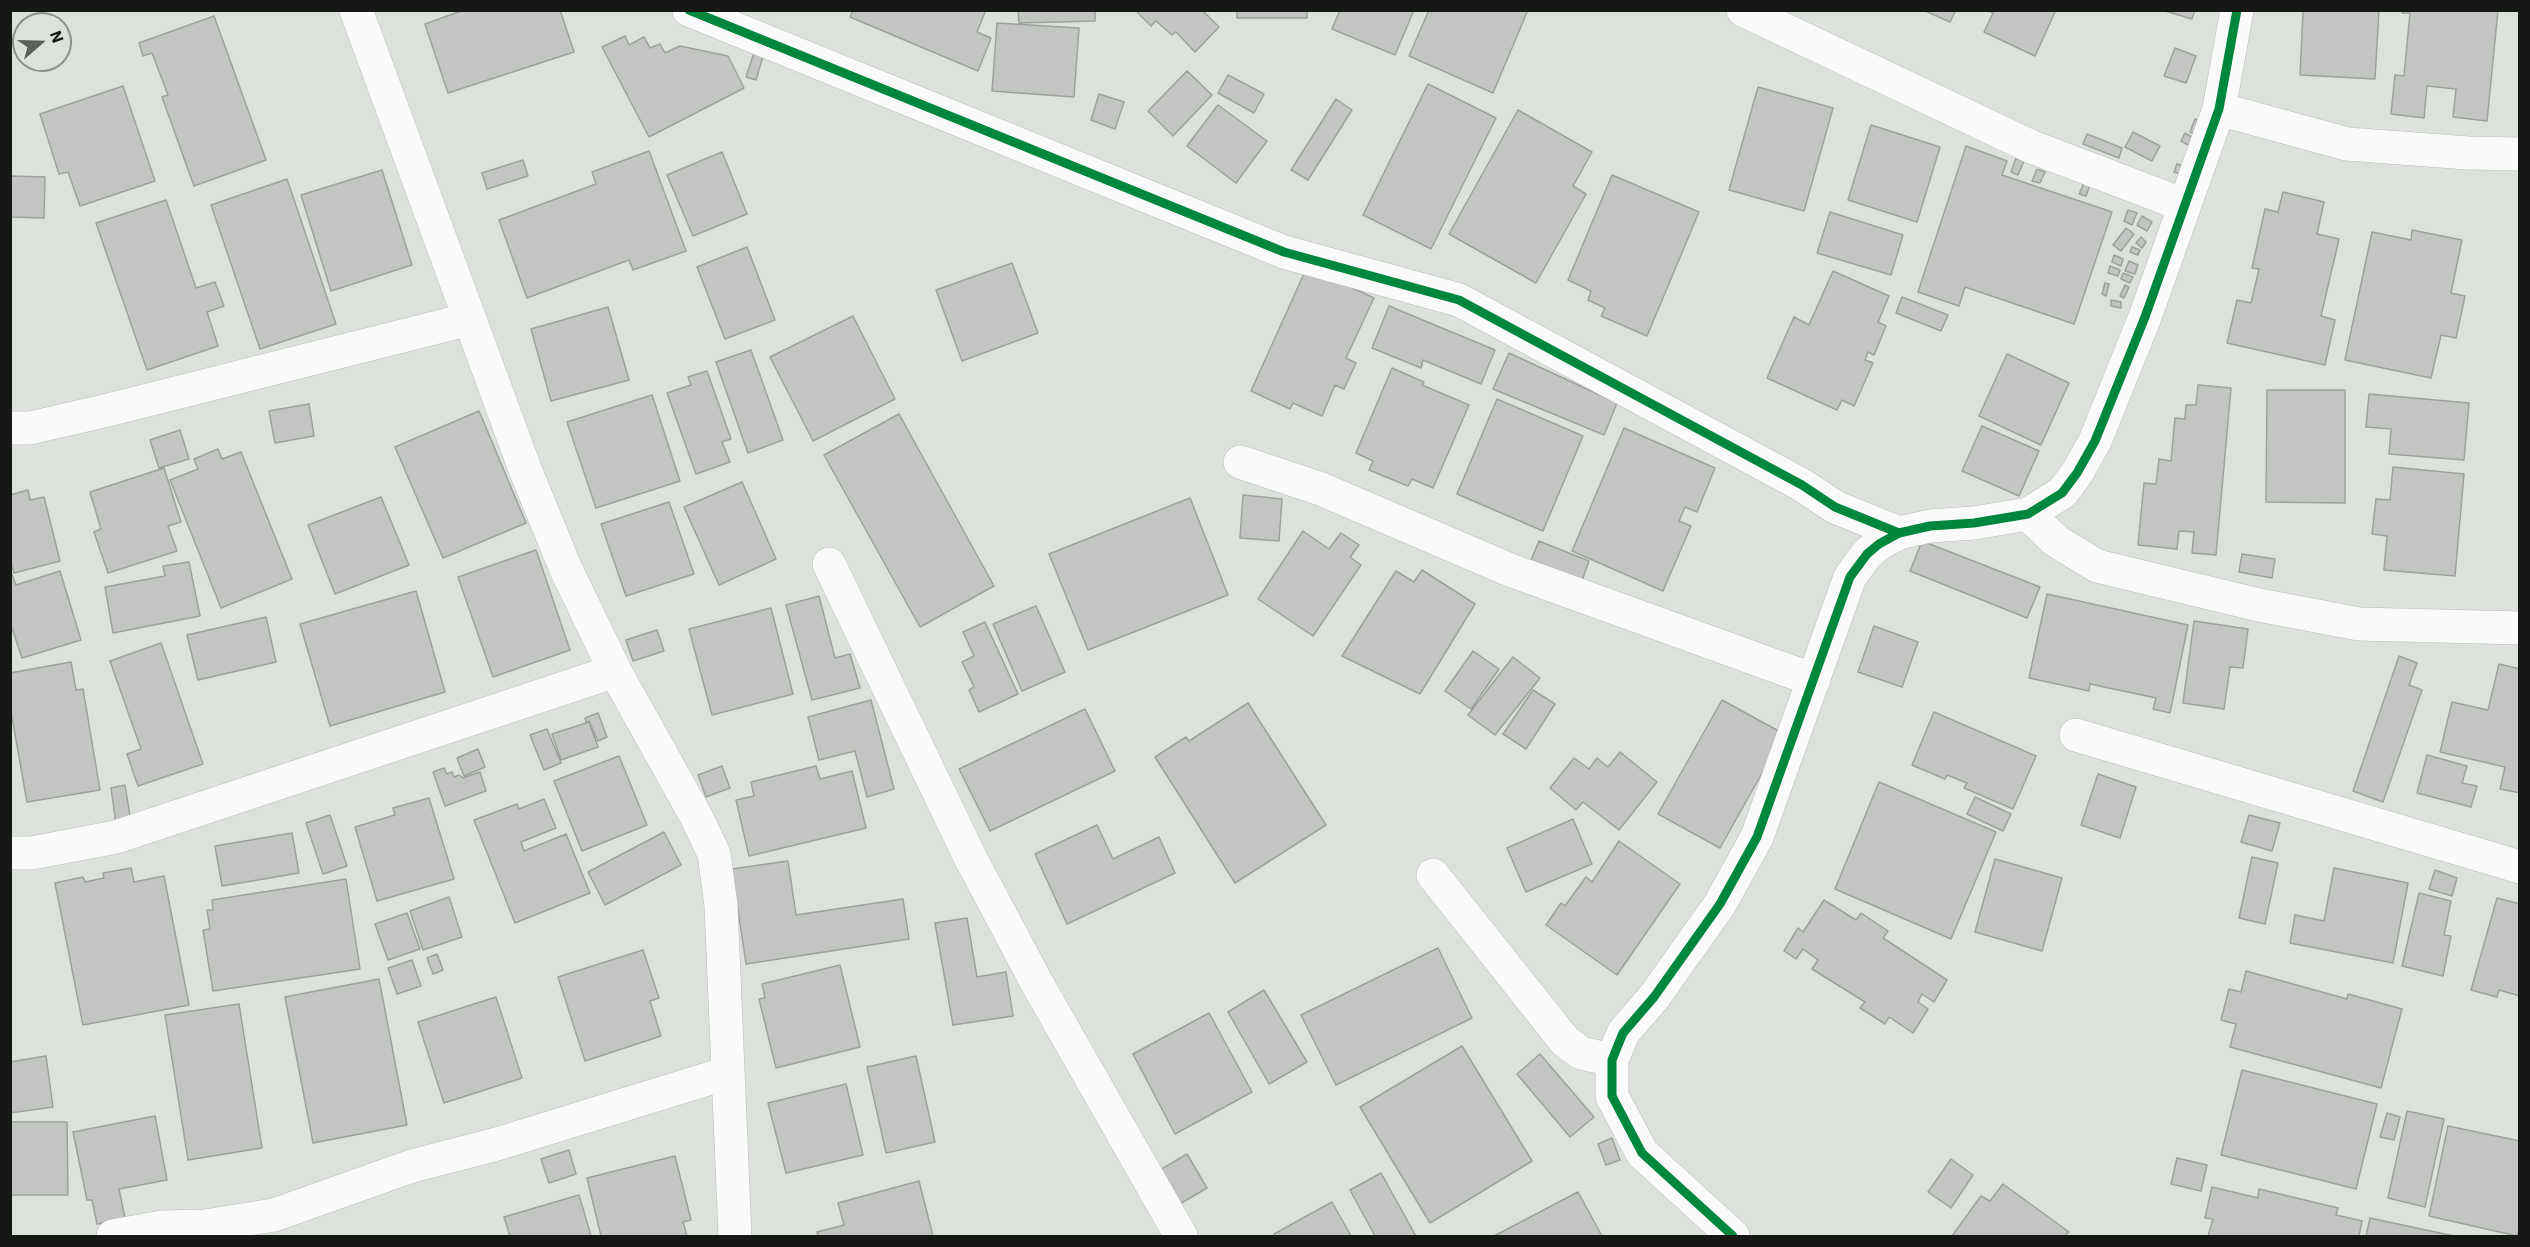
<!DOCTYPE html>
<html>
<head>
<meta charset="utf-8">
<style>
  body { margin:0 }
  #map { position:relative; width:2530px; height:1247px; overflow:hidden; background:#dce1dc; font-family:"IBM Plex Sans",sans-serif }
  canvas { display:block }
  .frame { position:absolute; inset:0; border:12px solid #161816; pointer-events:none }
  .north { position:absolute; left:12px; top:12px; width:60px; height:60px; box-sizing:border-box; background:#dbe2db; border:2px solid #8c918c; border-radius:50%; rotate:70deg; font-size:16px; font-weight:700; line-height:24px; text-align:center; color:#161816 }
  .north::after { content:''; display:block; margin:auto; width:21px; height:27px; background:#5b5e5b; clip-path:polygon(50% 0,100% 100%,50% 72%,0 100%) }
</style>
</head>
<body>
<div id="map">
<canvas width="2530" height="1247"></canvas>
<div class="frame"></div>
<div class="north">N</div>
</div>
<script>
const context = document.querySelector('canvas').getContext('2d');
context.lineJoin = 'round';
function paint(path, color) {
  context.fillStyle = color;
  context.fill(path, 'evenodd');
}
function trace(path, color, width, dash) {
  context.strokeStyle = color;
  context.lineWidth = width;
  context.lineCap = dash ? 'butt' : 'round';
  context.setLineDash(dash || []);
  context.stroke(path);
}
const building = new Path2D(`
  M464,10h96l14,42 -126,41 -23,-69z
  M853,10h133l-9,22 14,6 -13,33 -128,-54z
  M1018,10h77v11l-76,2z
  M1135,10h67l17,17 -24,25 -19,-20 -4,3 -16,-14 -5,5z
  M1237,10h70v8h-70z
  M1340,10h74l-19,45 -63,-26z
  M1429,10h99l-35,83 -84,-37z
  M1923,10h33l-6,12z
  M1987,10h69l-21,46 -51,-24 9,-19z
  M2162,10h33l-3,9z
  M2313,10h66l-4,69 -75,-4 3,-63z
  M2402,10h96l-11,111 -34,-4 3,-28 -29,-3 -3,32 -33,-4 4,-39 9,1 6,-63h-8z
  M214,16l52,144 -72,26 -32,-89 6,-2 -16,-42 -9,3 -4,-13z
  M997,23l82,5 -5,69 -82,-6z
  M625,36l4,9 15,-8 6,11 10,-4 5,9 15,-7 48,10 16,32 -95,49 -47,-90z
  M2175,48l21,8 -10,27 -22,-7z
  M755,50l9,3 -8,27 -10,-3z
  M1187,71l25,24 -39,41 -25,-25z
  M1228,75l36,19 -10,19 -36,-20z
  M1428,84l68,34 -65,131 -68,-34z
  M123,86l32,95 -75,25 -12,-34 -9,2 -19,-60z
  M1758,87l75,21 -29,103 -75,-21z
  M1099,94l25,8 -9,27 -24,-9z
  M1336,99l16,11 -44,70 -17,-10z
  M1218,105l49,36 -31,42 -49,-37z
  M1518,110l74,42 -19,34 13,8 -50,89 -87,-49z
  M2195,119l8,3 -5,13 -8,-3z
  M1871,125l69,22 -23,75 -69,-22z
  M2133,132l27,14 -8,15 -27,-14z
  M2185,133l12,7 -5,7 -11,-6z
  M2087,134l35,14 -3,10 -36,-14z
  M1966,146l41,15 -5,14 110,37 -38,112 -109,-37 -6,19 -41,-14z
  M649,151l37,100 -53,19 -4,-10 -102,38 -28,-78 97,-36 -4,-12z
  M722,152l25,62 -54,22 -26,-61z
  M2016,158l8,3 -6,14 -7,-3z
  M523,160l5,16 -41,13 -5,-16z
  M2177,164l9,3 -2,8 -10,-3z
  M2037,169l8,3 -5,11 -8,-2z
  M382,170l30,95 -81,26 -30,-96z
  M1612,175l87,37 -52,124 -46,-20 4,-8 -17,-8 3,-9 -23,-11z
  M10,176l35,1 -1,41 -34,-1z
  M287,179l49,145 -76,25 -49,-144z
  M2084,183l6,2 -4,11 -7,-2z
  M2283,192l41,10 -7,32 22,5 -18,77 14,4 -10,45 -98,-22 10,-43 14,3 8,-34 -7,-1 13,-59 13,3z
  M166,200l30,88 19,-6 9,24 -17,6 11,34 -71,24 -51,-147z
  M2128,210l9,3 -5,12 -8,-4z
  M1830,212l73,23 -12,40 -74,-22z
  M2142,216l10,6 -5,9 -10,-6z
  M2126,228l8,6 -13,17 -8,-6z
  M2412,230l50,10 -11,53 14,3 -9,42 -15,-3 -10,43 -86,-18 27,-128 39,8z
  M2141,237l5,5 -4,6 -6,-5z
  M747,247l28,73 -50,19 -28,-72z
  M2132,247l8,3 -2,5 -8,-3z
  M2114,255l9,4 -2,7 -9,-4z
  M2129,261l9,4 -3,9 -10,-3z
  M1012,263l26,70 -76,28 -26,-71z
  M2110,266l10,4 -2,6 -10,-3z
  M1307,267l67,31 -28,60 10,5 -12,26 -9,-4 -13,31 -29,-13 -3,6 -39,-18z
  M1833,271l56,25 -11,26 8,4 -12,29 -6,-3 -3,8 8,3 -19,43 -12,-6 -5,10 -70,-32 27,-61 15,8z
  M2123,273l10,4 -3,6 -9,-4z
  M2105,283l4,1 -3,12 -4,-2z
  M2125,285l4,2 -5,11 -4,-2z
  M1902,297l46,18 -7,16 -45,-18z
  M2111,300l10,2v6l-10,-2z
  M1389,306l106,44 -14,34 -58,-24 -2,8 -49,-20z
  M608,307l21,73 -78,21 -20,-72z
  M853,316l42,83 -82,42 -43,-84z
  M751,350l32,90 -35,13 -32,-91z
  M1509,353l108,50 -13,32 -111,-46z
  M2007,354l62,29 -28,62 -62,-29z
  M1392,368l32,14 -2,3 47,20 -36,83 -21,-9 -4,7 -39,-16 4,-9 -17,-8z
  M707,371l24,68 -9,3 8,20 -34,12 -29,-81 24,-8 -3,-8z
  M2198,385l33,3 -15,167 -24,-2 2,-21 -15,-1 -2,18 -39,-4 6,-62 12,1 3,-25 12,2 4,-43 10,1 1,-14h10z
  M2267,390h78v113l-79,-1z
  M2369,394l100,9 -5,57 -75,-6 2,-25 -25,-2z
  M652,395l28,86 -84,27 -29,-86z
  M1497,399l86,37 -40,95 -86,-37z
  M309,404l5,32 -39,7 -6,-32z
  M479,411l47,112 -83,35 -48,-111z
  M899,414l95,172 -74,41 -96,-172z
  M1982,426l57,25 -20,45 -57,-25z
  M1624,428l91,40 -18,44 -12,-5 -6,14 12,5 -28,65 -91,-40z
  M180,430l9,29 -30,9 -9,-28z
  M218,449l4,10 19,-7 51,127 -71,29 -51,-128 28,-11 -4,-10z
  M2393,467l71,7 -9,102 -71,-6 3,-34 -15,-2 4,-35 14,1z
  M164,468l17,54 -13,4 9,25 -69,22 -14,-41 7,-3 -11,-37z
  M742,482l34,77 -57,26 -35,-78z
  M28,490l2,10 14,-3 16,64 -46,12 -4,-13v-65z
  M1243,495l39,4 -3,42 -39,-3z
  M381,497l28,68 -74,29 -27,-69z
  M1190,498l38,97 -140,55 -39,-96z
  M669,502l25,72 -68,22 -25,-72z
  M1303,531l26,18 12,-16 18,12 -9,12 11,8 -48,71 -55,-37z
  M1539,541l50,20 -7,20 -51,-21z
  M1922,541l118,46 -13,31 -117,-47z
  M536,550l34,100 -77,27 -35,-100z
  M2242,554l33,5 -3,19 -33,-6z
  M189,562l11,54 -87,17 -8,-46 60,-11 -2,-10z
  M10,569l6,16 44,-14 21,69 -59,18 -12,-36z
  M1422,570l53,34 -55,90 -78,-38 54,-85 18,11z
  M416,591l29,101 -115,34 -30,-102z
  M2047,594l141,31 -18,88 -17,-4 3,-11 -66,-14 -1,7 -60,-13z
  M819,596l16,62 15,-4 10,34 -48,12 -26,-95z
  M1036,606l29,66 -43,19 -29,-67z
  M771,608l22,86 -81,21 -23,-86z
  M266,617l10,45 -78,18 -11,-45z
  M2194,621l54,8 -5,39 -13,-1 -6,42 -41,-6z
  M985,622l33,72 -39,18 -10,-22 5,-3 -12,-25 12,-6 -11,-24z
  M1874,626l44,16 -16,45 -44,-15z
  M657,630l7,21 -31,10 -7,-21z
  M161,643l42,121 -65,22 -11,-32 14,-5 -31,-88z
  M1473,651l26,18 -28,40 -26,-18z
  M2399,656l18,7 -8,22 13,5 -39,112 -30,-11z
  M1513,657l27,21 -45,57 -27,-20z
  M71,662l5,28 7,-1 17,101 -73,12 -17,-96v-33z
  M2499,664l21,5v124l-20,-4 5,-22 -65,-15 12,-50 36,8z
  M1533,690l22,14 -29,45 -23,-15z
  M871,700l23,89 -27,8 -12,-46 -36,9 -11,-43z
  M1722,700l62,34 -64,114 -62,-34z
  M1248,703l78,122 -91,58 -80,-126 31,-20 3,4z
  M1085,709l30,62 -125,60 -31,-62z
  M1934,712l102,44 -23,53 -49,-21 3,-5 -20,-8 -2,4 -33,-14z
  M598,713l9,24 -9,4 -9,-20 -3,1 -1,-4z
  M589,722l9,25 -37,13 -9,-26z
  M547,729l14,34 -17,7 -14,-35z
  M478,749l7,18 -21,9 -7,-18z
  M1620,752l37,30 -38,48 -36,-28 -7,8 -26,-22 24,-30 15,11 8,-11 11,9z
  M2427,755l40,11 -5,17 15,3 -6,21 -54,-14z
  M619,756l28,69 -65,26 -28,-70z
  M722,766l8,22 -24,9 -8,-22z
  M816,766l4,13 32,-8 14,57 -117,28 -13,-56 18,-4 -3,-14z
  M444,768l3,6 5,-2 2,5 5,-2 4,3 17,-6 6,19 -41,15 -12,-34z
  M2098,774l38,13 -16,51 -39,-13z
  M1879,782l117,50 -45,107 -116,-50z
  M125,785l6,37 -15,2 -5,-36z
  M1975,797l36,17 -8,17 -36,-17z
  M429,798l25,81 -77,22 -22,-74 40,-12 -2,-7z
  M544,799l12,29 -35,14 3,9 42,-17 24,59 -75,30 -41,-103 43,-16 2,5z
  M330,815l17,51 -24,8 -17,-51z
  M2249,815l31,8 -8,28 -31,-9z
  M1573,819l19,45 -66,28 -19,-44z
  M1097,825l16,34 46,-22 16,36 -108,51 -32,-70z
  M664,832l17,33 -76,40 -17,-33z
  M292,833l7,40 -77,13 -7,-40z
  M1619,841l61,43 -63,91 -71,-50 15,-22 4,3 21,-29 6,5z
  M2252,857l26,6 -13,61 -26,-6z
  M1995,859l67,19 -20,73 -67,-19z
  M788,861l8,54 107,-16 6,40 -163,25 -14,-95z
  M131,868l3,14 30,-6 25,129 -106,20 -28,-142 28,-6 2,5 19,-4 -1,-5z
  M2334,868l74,15 -15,80 -103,-20 5,-28 29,6z
  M2435,870l22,8 -5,18 -23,-7z
  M346,879l14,90 -147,22 -10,-61 7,-1 -3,-19h6l-1,-10z
  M2419,893l32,8 -7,34 7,1 -8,40 -41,-10z
  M449,897l13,40 -39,13 -13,-39z
  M2497,898l23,6v92l-21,-6 -2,7 -26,-7z
  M1824,900l32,20 5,-7 27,18 -5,7 64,42 -13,22 -12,-8 -4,8 10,7 -15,24 -24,-16 -4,7 -25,-16 5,-6 -53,-33 6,-9 -15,-11 -7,10 -12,-8 14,-23 5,4z
  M407,913l13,36 -32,11 -13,-36z
  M967,918l10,59 29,-5 7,44 -60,9 -18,-102z
  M1438,948l34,70 -136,67 -35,-70z
  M643,950l16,48 -9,3 11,35 -76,25 -27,-84z
  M437,954l6,16 -10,4 -6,-16z
  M412,960l9,26 -24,8 -9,-26z
  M840,965l20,82 -84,21 -17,-69 6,-1 -3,-14z
  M2246,971l101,28 1,-5 54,15 -21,79 -151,-41 6,-23 -15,-4 8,-31 12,3z
  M379,979l28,146 -94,18 -28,-146z
  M1264,990l43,72 -38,22 -41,-72z
  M496,997l26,81 -78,25 -26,-81z
  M239,1004l23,144 -74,12 -23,-145z
  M1209,1013l43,79 -77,42 -42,-80z
  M1462,1046l70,115 -102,62 -70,-116z
  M1540,1054l54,63 -24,20 -53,-63z
  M46,1056l7,51 -43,6v-51z
  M916,1056l19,86 -49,11 -19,-86z
  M2242,1070l135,34 -21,85 -135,-34z
  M846,1084l17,71 -77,18 -18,-70z
  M2407,1111l37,8 -19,88 -37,-9z
  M2387,1113l13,4 -6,23 -14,-3z
  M155,1116l12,64 -48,9 6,29 -28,6 -5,-24h-5l-14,-68z
  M10,1122h57l1,73h-58z
  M2448,1126l72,15v85l-3,10 -88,-20z
  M1612,1138l8,22 -14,5 -8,-21z
  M569,1150l7,24 -27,9 -8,-24z
  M1187,1154l20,34 -29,17 -20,-34z
  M675,1156l16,64 -8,2 4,14h-86l-14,-58z
  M2177,1158l30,7 -6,26 -30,-7z
  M1951,1159l22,16 -22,33 -23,-16z
  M1381,1173l35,63h-41l-25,-46z
  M919,1181l14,55h-115l-1,-4 27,-7 -6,-22z
  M2003,1184l66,48 -4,4h-113l29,-40 9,5z
  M2212,1187l46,11 1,-9 79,19 -2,7 26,6 -3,15h-151l5,-17 -8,-1z
  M1578,1192l24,44h-108z
  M579,1195l12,41h-81l-6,-19z
  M1332,1202l19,34h-76l-1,-2z
  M2370,1218l84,18h-88z`);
paint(building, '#c3c5c2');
trace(building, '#9da09c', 1.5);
const minor = new Path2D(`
  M356,10l169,459 40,98 50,104 82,147 17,36 7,51 14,331
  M689,10l595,242 175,48 343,185 33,22 64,26
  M1743,10l289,137 152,58
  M2219,109l128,35 121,9 52,1
  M10,428h20l74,-17 366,-92
  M1240,462l81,27 189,81 304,110
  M2028,514l28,27 41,25 162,39 100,19 161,4
  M829,564l142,295 67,126 143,251
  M2076,735l444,132
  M10,853h22l84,-16 499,-166
  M1433,875l132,166 16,12 31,7
  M113,1236l49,-9 43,-1 69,-11 138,-49 85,-22 230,-71
  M1733,1236l-91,-83 -30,-57v-36l11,-27 31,-36 66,-93 37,-67 93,-260 17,-23 12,-10 20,-11 31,-7 44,-3 54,-9 34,-21 15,-20 18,-32 50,-124 74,-208 18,-99`);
trace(minor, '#b9bcb9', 34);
trace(minor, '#fafafa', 33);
trace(new Path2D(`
  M689,10l595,242 175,48 343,185 33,22 64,26
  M1733,1236l-91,-83 -30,-57v-36l11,-27 31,-36 66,-93 37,-67 93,-260 17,-23 12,-10 20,-11 31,-7 44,-3 54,-9 34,-21 15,-20 18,-32 50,-124 74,-208 18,-99`), '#00873e', 9);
</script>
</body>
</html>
